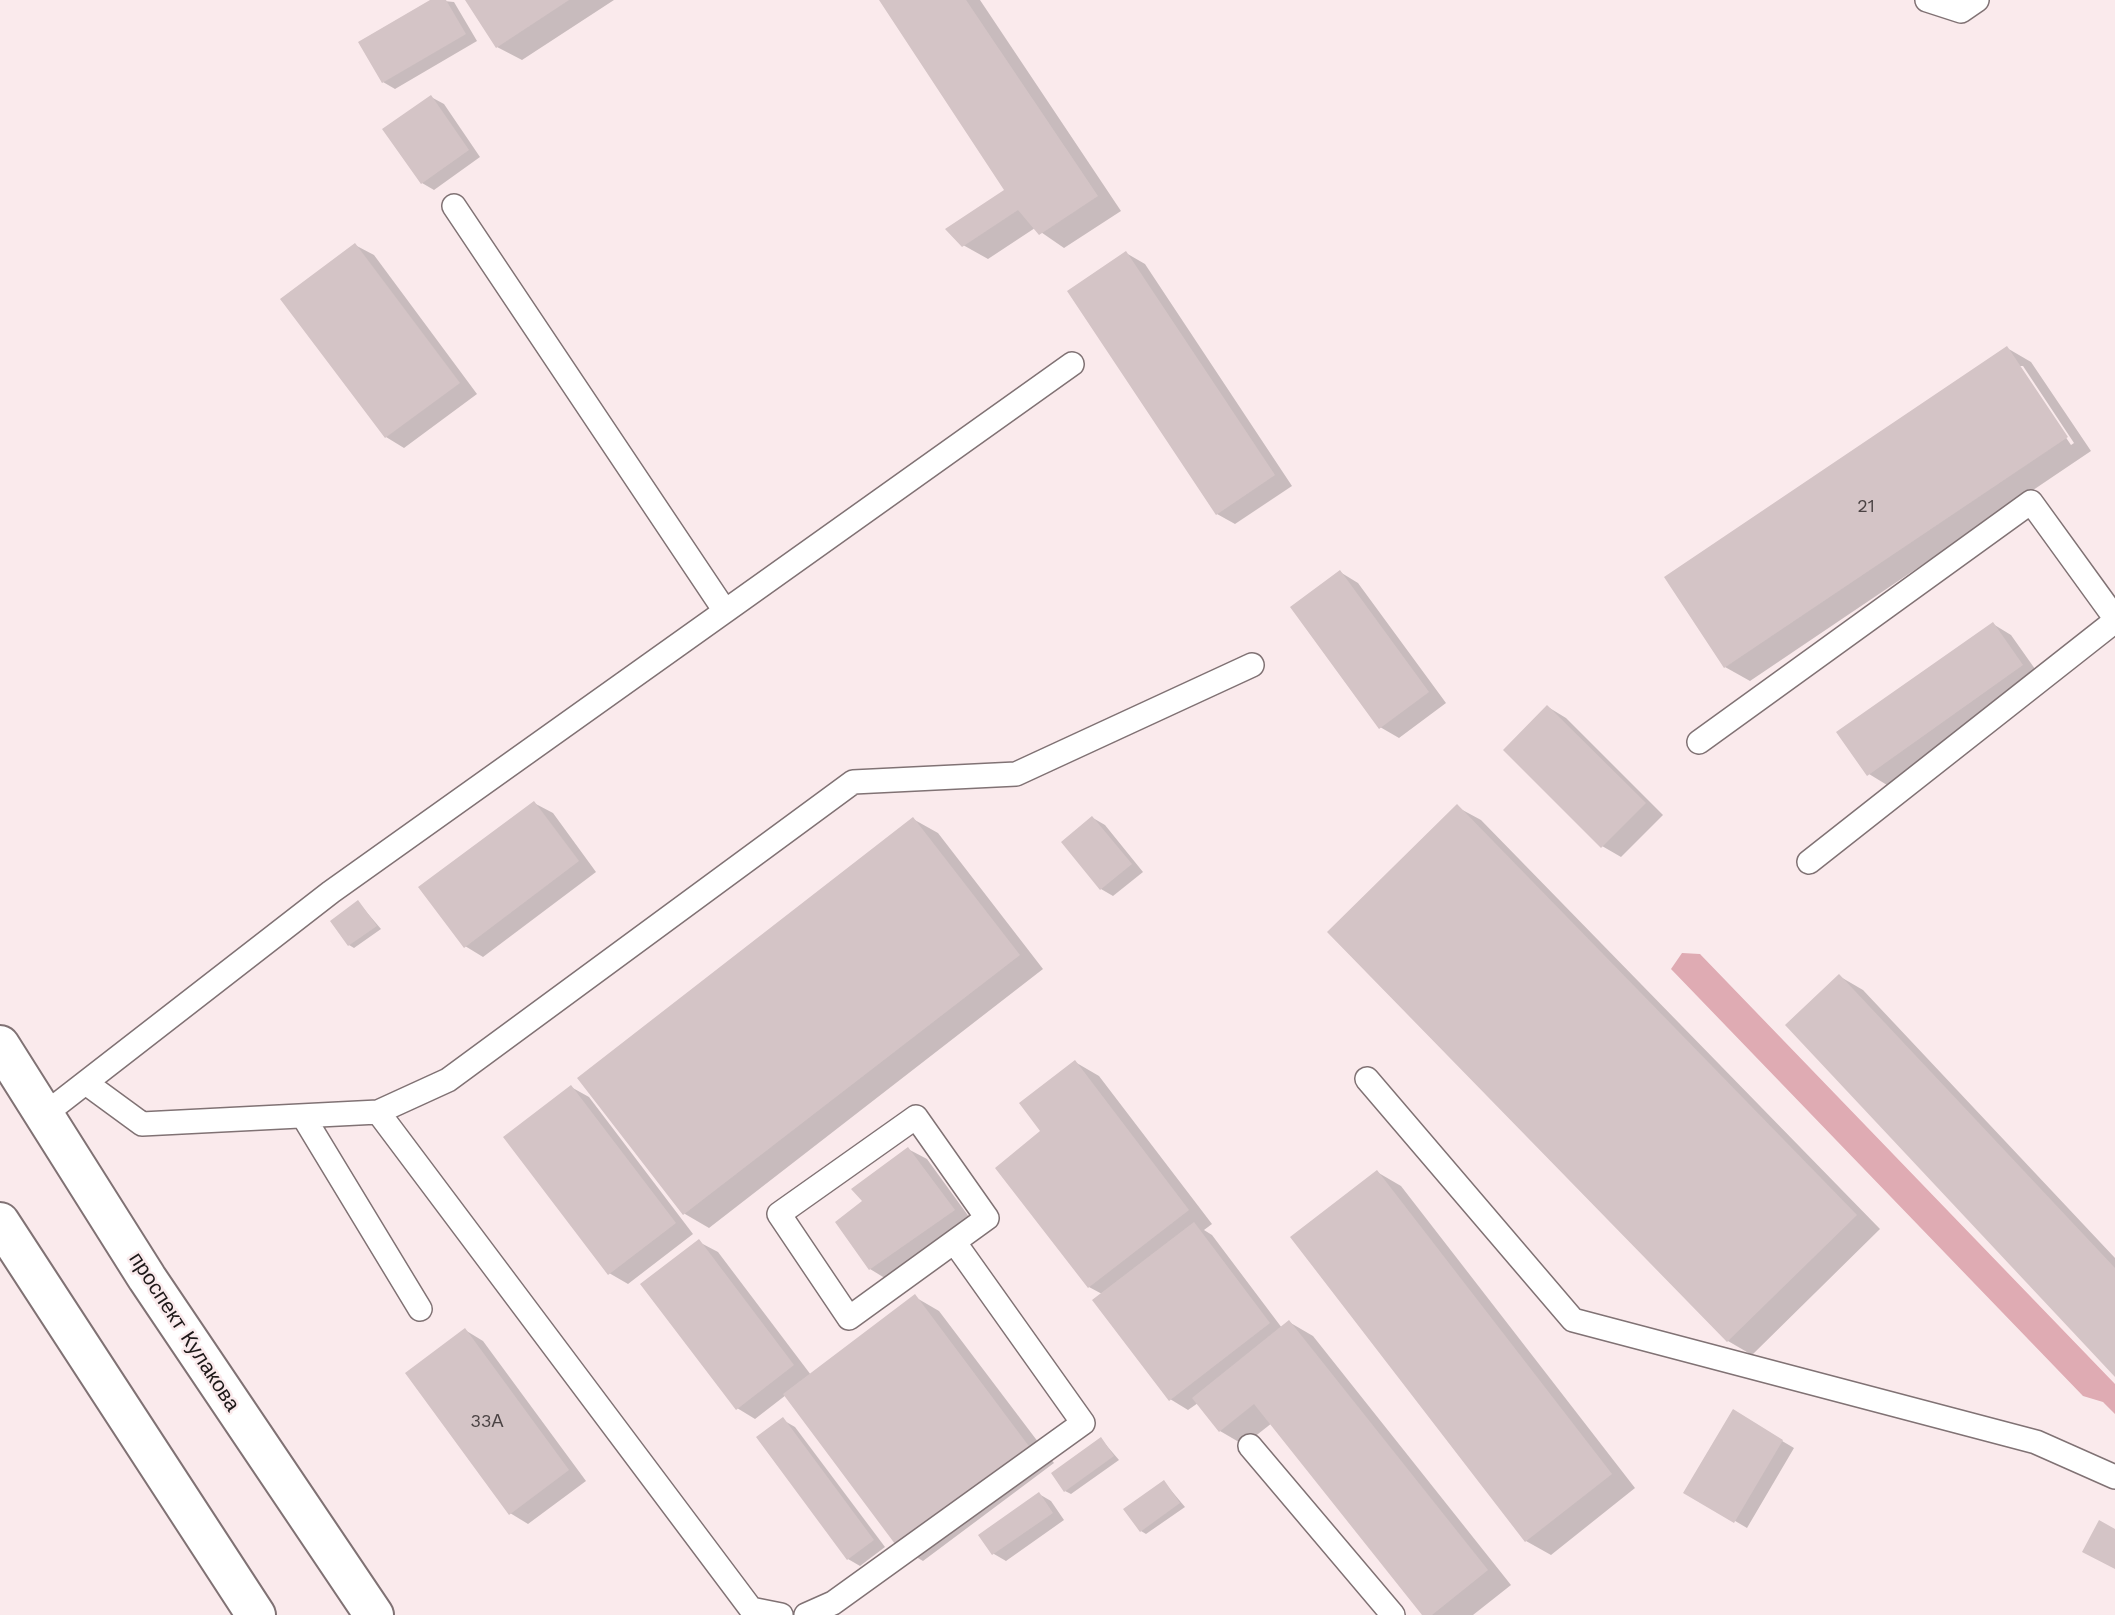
<!DOCTYPE html>
<html>
<head>
<meta charset="utf-8">
<style>
  body { margin:0 }
  canvas { display:block; background:#faeaec }
</style>
</head>
<body>
<canvas width="2115" height="1615"></canvas>
<script>
const context = document.querySelector('canvas').getContext('2d');
context.lineJoin = 'round';
function paint(path, color) {
  context.fillStyle = color;
  context.fill(path, 'evenodd');
}
function trace(path, color, width, dash) {
  context.strokeStyle = color;
  context.lineWidth = width;
  context.lineCap = dash ? 'butt' : 'round';
  context.setLineDash(dash || []);
  context.stroke(path);
}
function drawText(font, color, halo, rows, align = 'center') {
  context.font = font + ' "Work Sans",sans-serif';
  context.lineWidth = 5;
  context.setLineDash([]);
  context.textBaseline = 'middle';
  context.strokeStyle = halo;
  context.fillStyle = color;
  for (const [text, x, y, turn = 0] of rows) {
    context.save();
    context.translate(x, y);
    context.rotate((+turn || 0) * Math.PI / 180);
    context.textAlign = isNaN(turn) ? turn : align;
    if (halo) context.strokeText(text, 0, 0);
    context.fillText(text, 0, 0);
    context.restore();
  }
}
paint(new Path2D(`
  M1682,953l18,1 415,430v30l-12,-12 -20,-6 -412,-427z`), '#dfabb3');
paint(new Path2D(`
  M434,0l20,2 23,39 -82,48 -12,-7z
  M467,0h147l-92,60 -25,-13z
  M881,0h99l141,211 -57,37 -29,-20 -47,31 -25,-14 43,-54z
  M431,97l13,7 36,53 -46,33 -12,-7z
  M355,245l19,10 103,139 -73,54 -18,-11z
  M1126,253l19,11 147,222 -57,38 -18,-10z
  M2007,348l24,14 60,89 -341,230 -25,-14zM2018,366h5l51,77 -3,2z
  M1340,572l18,11 88,120 -47,35 -19,-11z
  M1993,624l18,11 29,41 -153,109 -18,-11z
  M1548,707l18,11 97,97 -42,42 -19,-11z
  M534,803l19,10 43,59 -113,85 -18,-11z
  M1457,807l24,13 399,409 -128,126 -24,-14z
  M1093,818l12,7 38,47 -30,24 -12,-7z
  M913,819l25,14 105,136 -334,259 -24,-14 -105,-136z
  M358,902l23,27 -27,19 -5,-3z
  M1839,976l24,14 252,268v116z
  M1075,1062l24,14 113,148 -8,6 8,5 70,93 7,-6 24,14 198,249 -38,30h-49l-152,-192 -28,22 -24,-14 -22,-28 -10,7 -18,-11 -68,-105 -13,-7 -46,-156z
  M571,1087l18,10 104,137 -65,50 -19,-11z
  M908,1149l19,10 45,62 -84,59 -18,-11 -6,-67z
  M1377,1172l24,14 234,302 -84,67 -25,-14z
  M699,1242l19,10 93,123 104,-78 24,14 115,152 -131,98 -24,-14 -113,-152 -31,24 -18,-11z
  M465,1330l18,11 103,140 -58,43 -18,-11z
  M1733,1412l61,36 -47,80 -61,-36z
  M783,1420l12,7 90,120 -25,19 -12,-7z
  M1101,1439l18,21 -48,34 -6,-3z
  M1164,1482l21,25 -39,27 -5,-3z
  M1039,1494l12,7 13,19 -58,41 -12,-7 -13,-19z`), '#0003');
paint(new Path2D(`
  M430,0h16l20,34 -84,49 -24,-41z
  M465,0h104l-73,48z
  M879,0h87l132,196 -59,39 -21,-25 -56,37 -17,-18 59,-39z
  M431,95l38,55 -48,34 -39,-55z
  M355,243l105,140 -75,55 -105,-139z
  M1126,251l149,224 -59,40 -149,-224z
  M2007,346l61,91 -344,231 -60,-91z
  M1340,570l89,122 -50,37 -89,-122z
  M1993,622l30,43 -156,111 -31,-44z
  M1547,705l99,98 -45,45 -98,-98z
  M534,801l45,60 -115,87 -46,-61z
  M1457,804l400,411 -130,127 -400,-410z
  M1092,816l40,48 -32,26 -39,-48z
  M913,817l107,138 -337,260 -106,-137z
  M358,900l19,26 -29,20 -18,-25z
  M1839,974l276,294v109l-330,-352z
  M1075,1060l114,150 -101,78 -93,-120 45,-37 -21,-28z
  M571,1085l105,138 -68,52 -105,-138z
  M908,1147l47,63 -86,60 -34,-48 27,-21 -11,-12z
  M1377,1170l235,304 -87,68 -235,-305z
  M1194,1222l76,101 -101,78 -77,-101z
  M699,1239l95,126 -58,45 -96,-126z
  M915,1294l116,155 -133,99 -115,-154z
  M1289,1320l199,250 -56,45h-10l-168,-211 -35,28 -27,-34z
  M465,1328l104,142 -60,45 -104,-142z
  M1733,1409l50,31 -49,83 -51,-30z
  M783,1417l91,123 -27,20 -91,-123z
  M1101,1437l13,19 -50,36 -13,-19z
  M1164,1480l16,23 -40,29 -17,-23z
  M1039,1492l14,21 -61,42 -14,-20z
  M2099,1520l16,9v40l-33,-17z`), '#d4c4c6');
const service = new Path2D(`
  M1927,0l34,11 16,-11
  M454,206l271,405
  M1699,742l332,-240 84,116
  M1809,862l306,-241
  M1367,1079l206,241 463,122 79,35
  M86,1083l56,41 236,-12 70,-32 405,-298 163,-8 236,-109
  M378,1112l373,497 30,6
  M45,1114l286,-222 741,-528
  M303,1116l117,193
  M916,1117l71,101 -138,100 -70,-104z
  M1250,1446l143,169
  M806,1615l27,-12 250,-180 -128,-180`);
const primary = new Path2D(`
  M0,1045l147,233 227,337
  M0,1222l256,393`);
trace(service, '#807274', 26);
trace(primary, '#807274', 42);
trace(service, '#fff', 23);
trace(primary, '#fff', 38);
drawText('18px', '#4b4344', null, [
  ["21",1866,507],
  ["33А",487,1422]
]);
drawText('21px', '#1d1818', '#faeaec', [
  ["проспект Кулакова",184,1332,57]
]);
</script>
</body>
</html>
